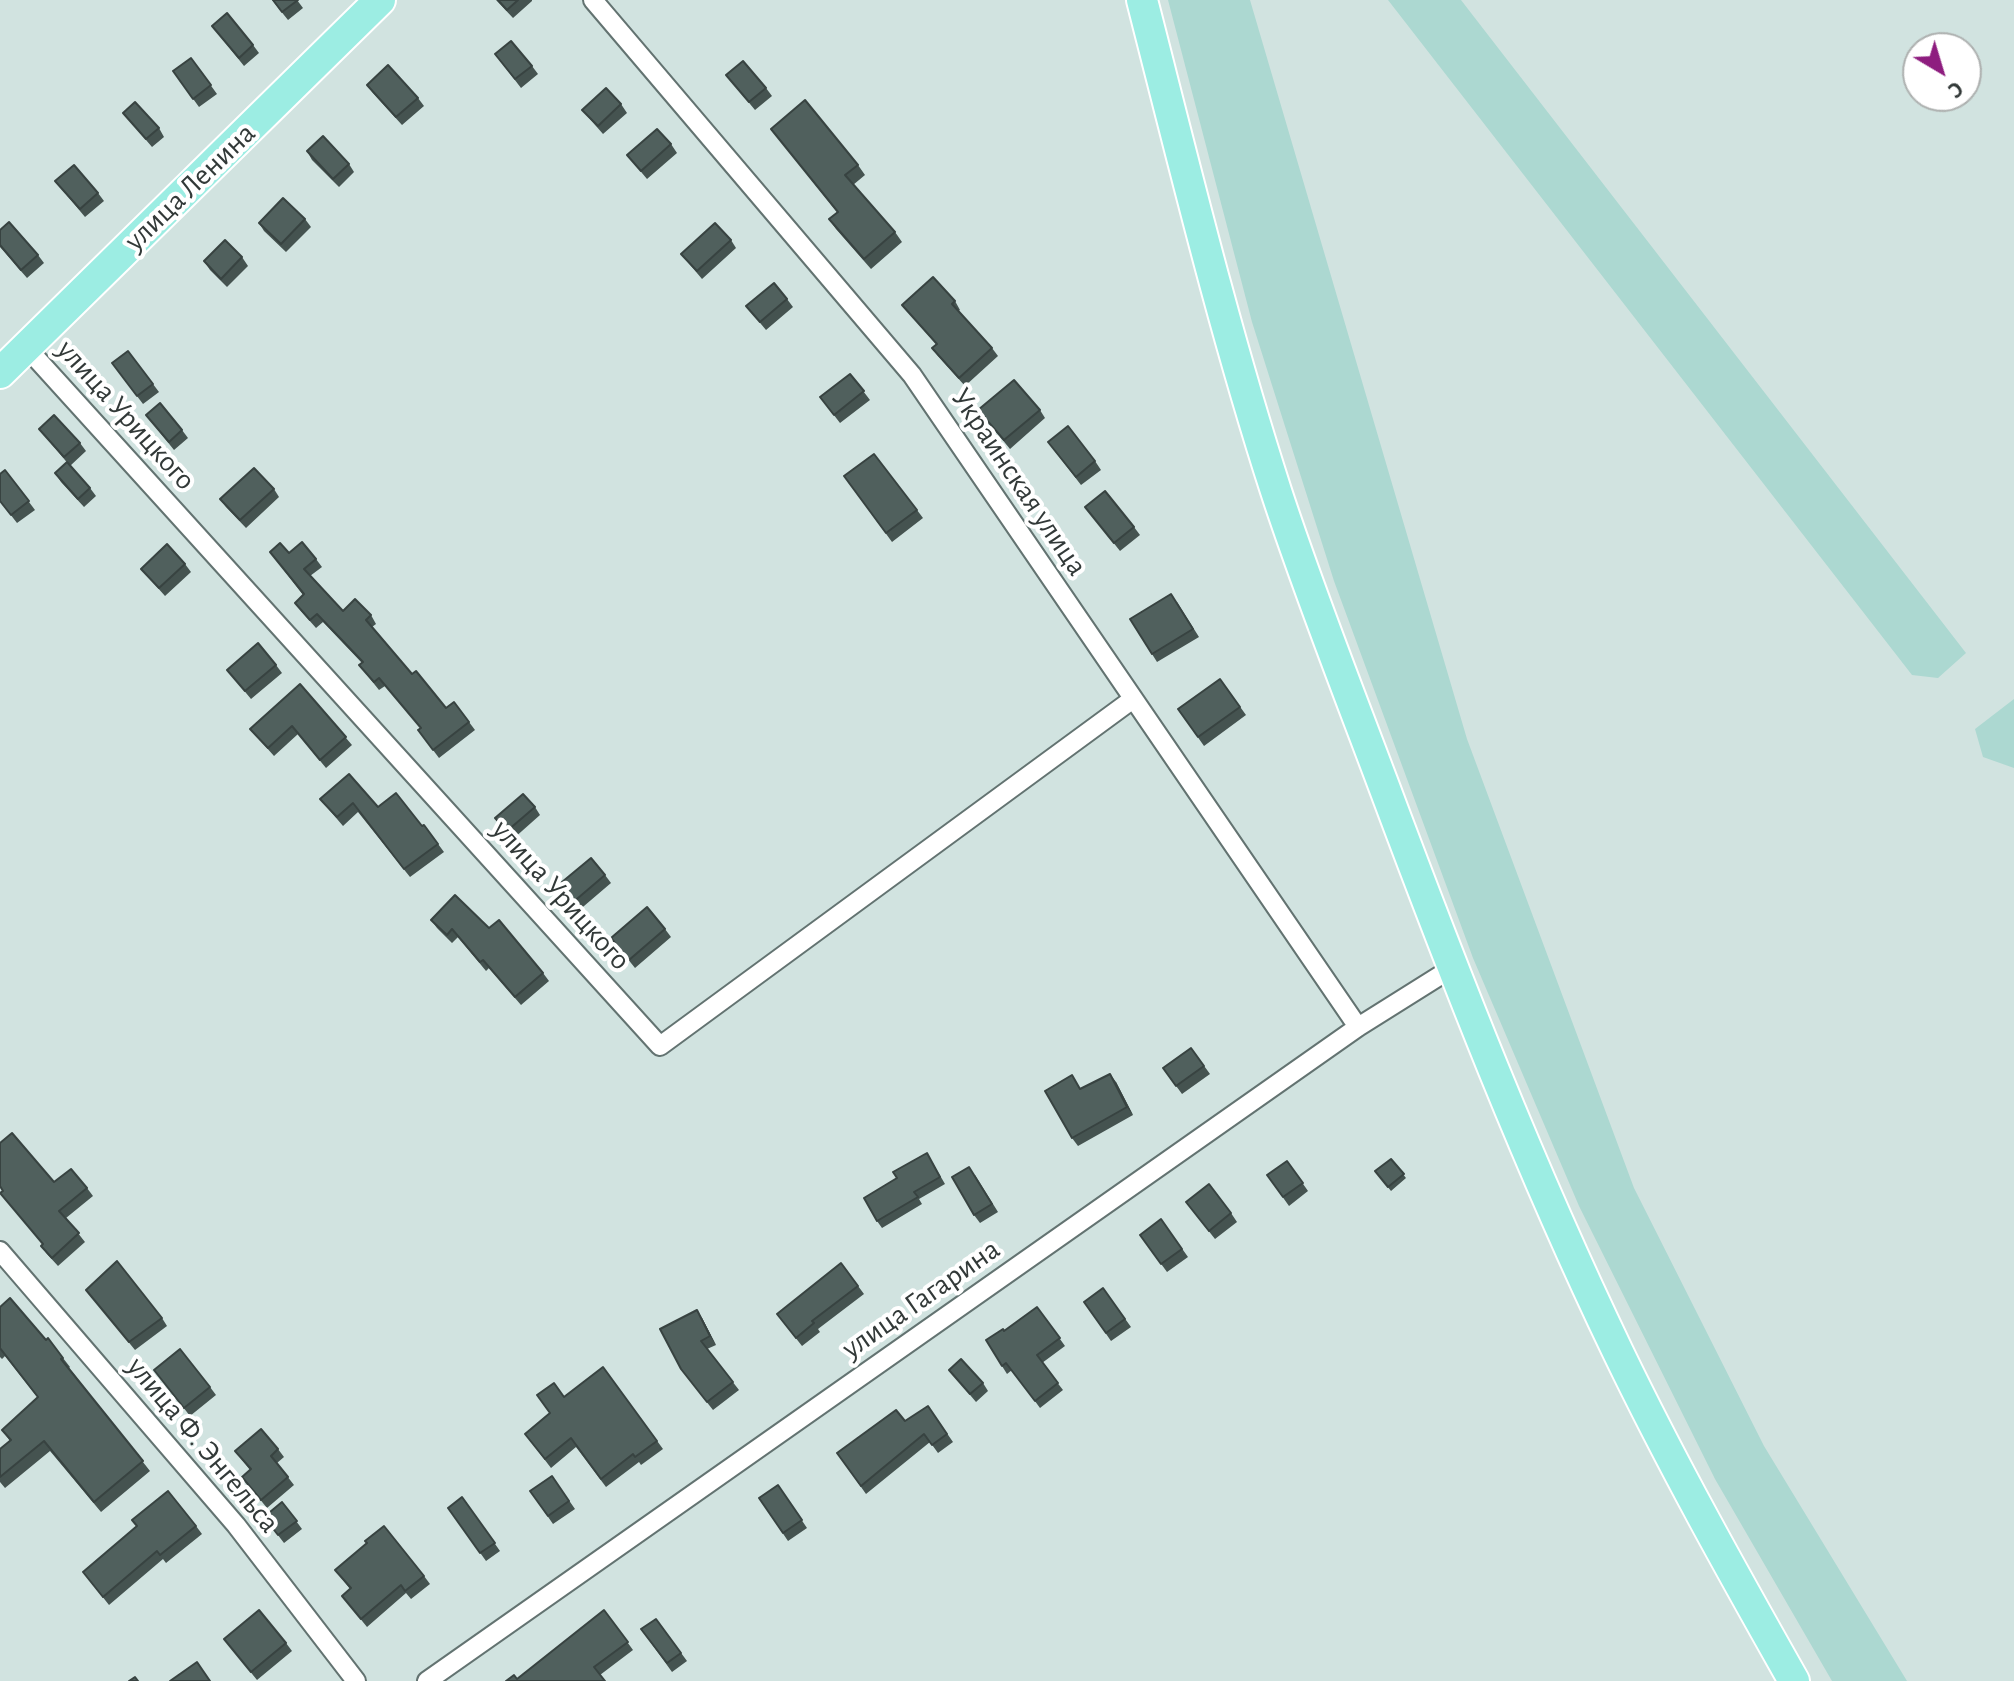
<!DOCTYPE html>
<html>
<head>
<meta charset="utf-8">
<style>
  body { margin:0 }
  #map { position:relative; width:2014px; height:1681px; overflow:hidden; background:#d1e3e0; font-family:"Alegreya Sans",sans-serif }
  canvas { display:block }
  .north { position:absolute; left:1902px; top:32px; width:80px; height:80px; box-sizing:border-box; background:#fff; border:2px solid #adb0af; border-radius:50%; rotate:142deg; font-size:22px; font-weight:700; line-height:32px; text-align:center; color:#323938 }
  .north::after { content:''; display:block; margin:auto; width:28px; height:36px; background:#8e1d7f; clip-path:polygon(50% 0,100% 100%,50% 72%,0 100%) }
</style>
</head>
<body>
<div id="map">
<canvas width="2014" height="1681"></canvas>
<div class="north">С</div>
</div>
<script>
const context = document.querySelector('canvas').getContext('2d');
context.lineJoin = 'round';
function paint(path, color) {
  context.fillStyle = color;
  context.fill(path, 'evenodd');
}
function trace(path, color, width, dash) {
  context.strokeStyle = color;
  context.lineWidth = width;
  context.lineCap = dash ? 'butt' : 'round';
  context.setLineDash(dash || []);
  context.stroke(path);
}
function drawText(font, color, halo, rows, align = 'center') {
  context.font = font + ' "Alegreya Sans",sans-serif';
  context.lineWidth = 8;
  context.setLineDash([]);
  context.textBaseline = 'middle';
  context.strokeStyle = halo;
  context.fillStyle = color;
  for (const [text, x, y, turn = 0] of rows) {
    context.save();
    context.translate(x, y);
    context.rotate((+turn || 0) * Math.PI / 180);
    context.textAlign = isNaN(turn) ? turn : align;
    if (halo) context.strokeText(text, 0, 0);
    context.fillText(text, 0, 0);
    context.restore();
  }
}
paint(new Path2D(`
  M1168,0h82l217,739 167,449 130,258 143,235h-75l-117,-202 -136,-273 -106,-248 -139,-377 -82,-259z
  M1388,0h73l505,653 -28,25 -26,-3z
  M2014,699v69l-31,-11 -8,-28z`), '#acd8d1');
const street = new Path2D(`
  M593,0l319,375 446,652
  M26,347l634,699 473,-347
  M0,1251l236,274 120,156
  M427,1681l931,-654 94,-59`);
const primary = new Path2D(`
  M1142,0c42,164 82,330 134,491 32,98 70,194 106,290 72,193 147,386 236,571 54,112 115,221 176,329
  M0,373l380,-373`);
trace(street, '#637371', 22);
trace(primary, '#fff', 34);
trace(street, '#fff', 18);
trace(primary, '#9cede3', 30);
paint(new Path2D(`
  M272,0h25l6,8 -15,12z
  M496,0h36v1l-19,17z
  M212,26l41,19 6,8 -15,13z
  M495,54l37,12 6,8 -17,14z
  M191,58l26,36 -18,13 -26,-36z
  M726,75l40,13 6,8 -17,14z
  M367,85l51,13 6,8 -22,19 -29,-32z
  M621,104l6,9 -24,21 -21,-24z
  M123,113l36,15 5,9 -12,10z
  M771,129l87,36 7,10 -12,10 42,47 7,10 -31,27 -35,-40 -7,-10 8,-7z
  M671,144l6,9 -30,26 -20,-24z
  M307,151l42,13 5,8 -15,15 -27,-27z
  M55,181l43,12 6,8 -19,16z
  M305,219l6,8 -25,25 -22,-21 -5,-8z
  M0,230l38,25 6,8 -17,15 -27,-31z
  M731,240l5,8 -34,31 -21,-25z
  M242,257l6,9 -21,21 -17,-17 -6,-9z
  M787,299l6,8 -27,23 -20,-24z
  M955,301l5,9 -2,1 34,37 6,8 -33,30 -27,-30 -6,-8 4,-4 -34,-39z
  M128,351l31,41 -16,12 -31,-41z
  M850,374l20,26 -30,23 -20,-26z
  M978,410h62l5,8 -35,31z
  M146,415l36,15 6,8 -14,12z
  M39,429l41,14 6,8 -16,15z
  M1054,450l41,11 6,9 -20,15z
  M5,470l30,40 -18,13 -17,-22z
  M55,473l35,15 6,8 -12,11 -23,-25z
  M844,476l73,34 6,8 -31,24z
  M274,489l5,8 -33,31 -20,-21 -6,-8z
  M1085,507l49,20 6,8 -20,16z
  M270,552l19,1 27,6 6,8 -12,9 33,35 28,4 5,9 -4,3 40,47 34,34 8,-6 21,28 -36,28 -21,-28 3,-2 -36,-42 -6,4 -20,-25 3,-2 -39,-41 -7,6 -15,-17 -6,-8 8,-8z
  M185,564l6,8 -26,24 -24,-27z
  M1177,602l22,35 -42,25 -5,-8z
  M276,665l6,8 -31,26 -24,-29z
  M1220,679l26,36 -42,31 -26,-37z
  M300,684l52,61 -26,23 -28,-34 -24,22 -24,-27z
  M320,799l58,8 44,19 2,-1 20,27 -34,25 -52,-65 -15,14z
  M535,807l5,8 -27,24 -18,-21z
  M605,875l6,8 -34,29 -21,-25z
  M431,920l58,8 54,45 6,8 -28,24 -32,-37 -3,3 -28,-34 -6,6 -15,-15z
  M665,929l6,8 -36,31 -24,-30z
  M1191,1048l19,26 -28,20 -19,-26z
  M1116,1082l17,33 -55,31 -6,-8 8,-49z
  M0,1143l54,39 33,6 6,8 -27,22 19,24 -27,24 -11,-12 -6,-8 2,-2 -43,-51 3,-2 -3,-4z
  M1391,1159l15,19 -15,13 -16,-20z
  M931,1160l14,24 -26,15 3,5 -40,24 -5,-7z
  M1287,1161l21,30 -19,15 -22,-31z
  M975,1175l23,37 -18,11 -6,-8z
  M1192,1210l39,3 6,9 -22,17z
  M1161,1219l27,38 -21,15 -27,-37z
  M841,1263l23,31 -46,35 2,3 -18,14 -25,-32z
  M1103,1288l28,39 -20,14 -27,-39z
  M86,1290l76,28 5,8 -32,24z
  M0,1307l46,33 17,18 7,9 -1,1 81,103 -49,41 -51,-61 -45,37 -5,-6v-33l10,-8 -8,-11 36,-32 -33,-42 -3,3 -2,-2z
  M1037,1307l28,39 -23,17 21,27 -23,18 -28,-38 -5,4 -5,-8 2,-35z
  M702,1318l14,27 -9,4 32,41 -26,20 -26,-33z
  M603,1367l60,82 -22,16 -2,-3 -33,25 -30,-40 -25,21 -26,-34 25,-21 14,-16z
  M154,1370l56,17 6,8 -26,21z
  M949,1370l34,13 5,8 -12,11z
  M928,1406l25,36 -15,11 -8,-11 -64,52 -29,-41 68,-32z
  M278,1449l6,8 -7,6 17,22 -27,23 -25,-31 8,-7 -15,-19z
  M552,1476l23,33 -22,15 -23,-33z
  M778,1485l29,43 -19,13 -29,-43z
  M462,1497l38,54 -14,10 -38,-53z
  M282,1502l20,27 -18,14 -20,-26z
  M196,1526l6,8 -36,29 -3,-4 -54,46 -26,-33z
  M335,1570l89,6 6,8 -19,15 -5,-6 -39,34 -25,-31 8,-7z
  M604,1610l29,40 -33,25 -83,4z
  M656,1619l31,42 -15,11 -31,-43z
  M224,1639l62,4 6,8 -35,29z`), '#455350');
paint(new Path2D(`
  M1110,1074l6,8 17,33 -6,-8z
  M697,1310l5,8 14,27 -6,-9z`), '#384341');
const building = new Path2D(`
  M273,0h25l-16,12z
  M498,0h20l-11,10z
  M227,13l26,32 -14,13 -27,-32z
  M511,41l21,25 -17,13 -20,-25z
  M191,58l20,27 -18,14 -20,-28z
  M743,61l23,27 -17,14 -23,-27z
  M388,65l30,33 -22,19 -29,-32z
  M606,88l15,16 -23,22 -16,-16z
  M805,100l53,65 -13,10 50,57 -31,27 -35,-40 9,-7 -67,-83z
  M135,102l24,26 -13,11 -23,-26z
  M657,129l14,15 -30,27 -14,-16z
  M323,136l26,28 -16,15 -26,-28z
  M74,165l24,28 -18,16 -25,-28z
  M283,198l22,21 -24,25 -22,-21z
  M9,222l29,33 -17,15 -21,-25v-15z
  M715,223l16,17 -34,31 -16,-17z
  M225,240l17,17 -21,22 -17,-18z
  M933,277l22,24 -3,3 40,44 -33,30 -27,-30 5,-4 -35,-39z
  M774,283l13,16 -27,23 -14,-16z
  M128,351l25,33 -16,12 -25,-33z
  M850,374l14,17 -30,24 -14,-18z
  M1014,380l26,30 -36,30 -26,-30z
  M160,403l22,27 -13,12 -23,-27z
  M54,415l26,28 -16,14 -25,-28z
  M1068,426l27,35 -19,16 -28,-35z
  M874,454l43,56 -31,23 -42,-57z
  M67,462l23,26 -12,11 -23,-26z
  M254,468l20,21 -34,31 -20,-21z
  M5,470l24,31 -18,14 -11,-14v-27z
  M1105,491l29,36 -20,16 -29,-36z
  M302,542l14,17 -12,10 39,42 12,-12 16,16 -5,5 46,54 4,-3 30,37 8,-6 15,20 -36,28 -15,-20 3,-2 -42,-50 -5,4 -15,-17 4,-3 -46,-48 -7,6 -15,-17 9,-9 -34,-42 10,-9 9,10z
  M167,544l18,20 -26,24 -18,-19z
  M1171,594l22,35 -41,25 -22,-35z
  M258,643l18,22 -31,26 -18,-21z
  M1220,679l20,28 -42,30 -20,-28z
  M300,684l46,53 -26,23 -28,-34 -24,22 -18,-19z
  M349,774l29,33 18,-14 26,33 2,-1 14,19 -34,25 -51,-66 -16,14 -17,-18z
  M523,794l12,13 -28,24 -12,-13z
  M591,858l14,17 -34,29 -15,-17z
  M455,895l34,33 10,-8 44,53 -28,24 -32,-37 -3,2 -28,-33 -5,6 -16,-15z
  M647,907l18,22 -36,31 -18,-22z
  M1191,1048l13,18 -28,20 -13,-18z
  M1110,1074l17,33 -55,31 -27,-47 27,-16 8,14z
  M12,1133l42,49 17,-13 16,19 -28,23 20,22 -27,25 -11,-12 2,-2 -43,-51 3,-2 -3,-5v-43z
  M927,1153l13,24 -26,15 4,5 -41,24 -13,-23 33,-20 -4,-6z
  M1391,1159l13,15 -16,13 -13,-16z
  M1287,1161l16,22 -20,14 -16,-22z
  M969,1167l23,37 -18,11 -22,-38z
  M1209,1184l22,29 -22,18 -23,-29z
  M1161,1219l21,30 -21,15 -21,-29z
  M117,1261l45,57 -33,24 -43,-52z
  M841,1263l17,23 -46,35 2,2 -18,15 -19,-24z
  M1103,1288l22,31 -19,14 -22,-31z
  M10,1298l36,42 2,-2 15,20 -2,1 82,102 -49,41 -50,-61 -44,36v-28l11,-9 -9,-10 36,-33 -38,-49v-41z
  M1037,1307l23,31 -23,17 21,28 -23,18 -29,-38 -4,3 -16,-26 17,-11 1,2z
  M697,1310l13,26 -9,5 32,41 -26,20 -26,-33 -21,-40z
  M180,1349l30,38 -26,21 -30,-38z
  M961,1359l22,24 -13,11 -21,-24z
  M603,1367l54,74 -22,16 -2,-3 -32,25 -30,-41 -26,21 -20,-25 25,-21 -13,-18 17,-12 10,14z
  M928,1406l19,28 -15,11 -8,-11 -63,52 -24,-33 59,-43 9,11z
  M261,1429l17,20 -7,7 17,21 -27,23 -19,-23 9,-8 -16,-18z
  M552,1476l17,25 -21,15 -18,-25z
  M778,1485l24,35 -19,13 -24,-35z
  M168,1491l28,35 -36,29 -3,-4 -54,46 -20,-25 54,-46 -5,-6z
  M462,1497l33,46 -15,10 -32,-45z
  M282,1502l15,19 -19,14 -14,-18z
  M384,1526l40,50 -19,15 -4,-6 -40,34 -19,-23 9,-8 -16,-18 32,-27 -2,-2z
  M259,1610l27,33 -35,29 -27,-33z
  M604,1610l24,32 -34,25 11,14h-99l8,-6 3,4z
  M656,1619l25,34 -14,10 -26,-34z
  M197,1662l13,19h-40z
  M135,1677l3,4h-9z`);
paint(building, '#50605d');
trace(building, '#384341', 2);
drawText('30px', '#323938', '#fff', [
  ["улица Ленина",190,187,-44],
  ["улица Урицкого",126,415,48],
  ["Украинская улица",1019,482,56],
  ["улица Урицкого",561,895,48],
  ["улица Гагарина",921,1299,-35],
  ["улица Ф. Энгельса",203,1445,50]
]);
</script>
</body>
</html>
